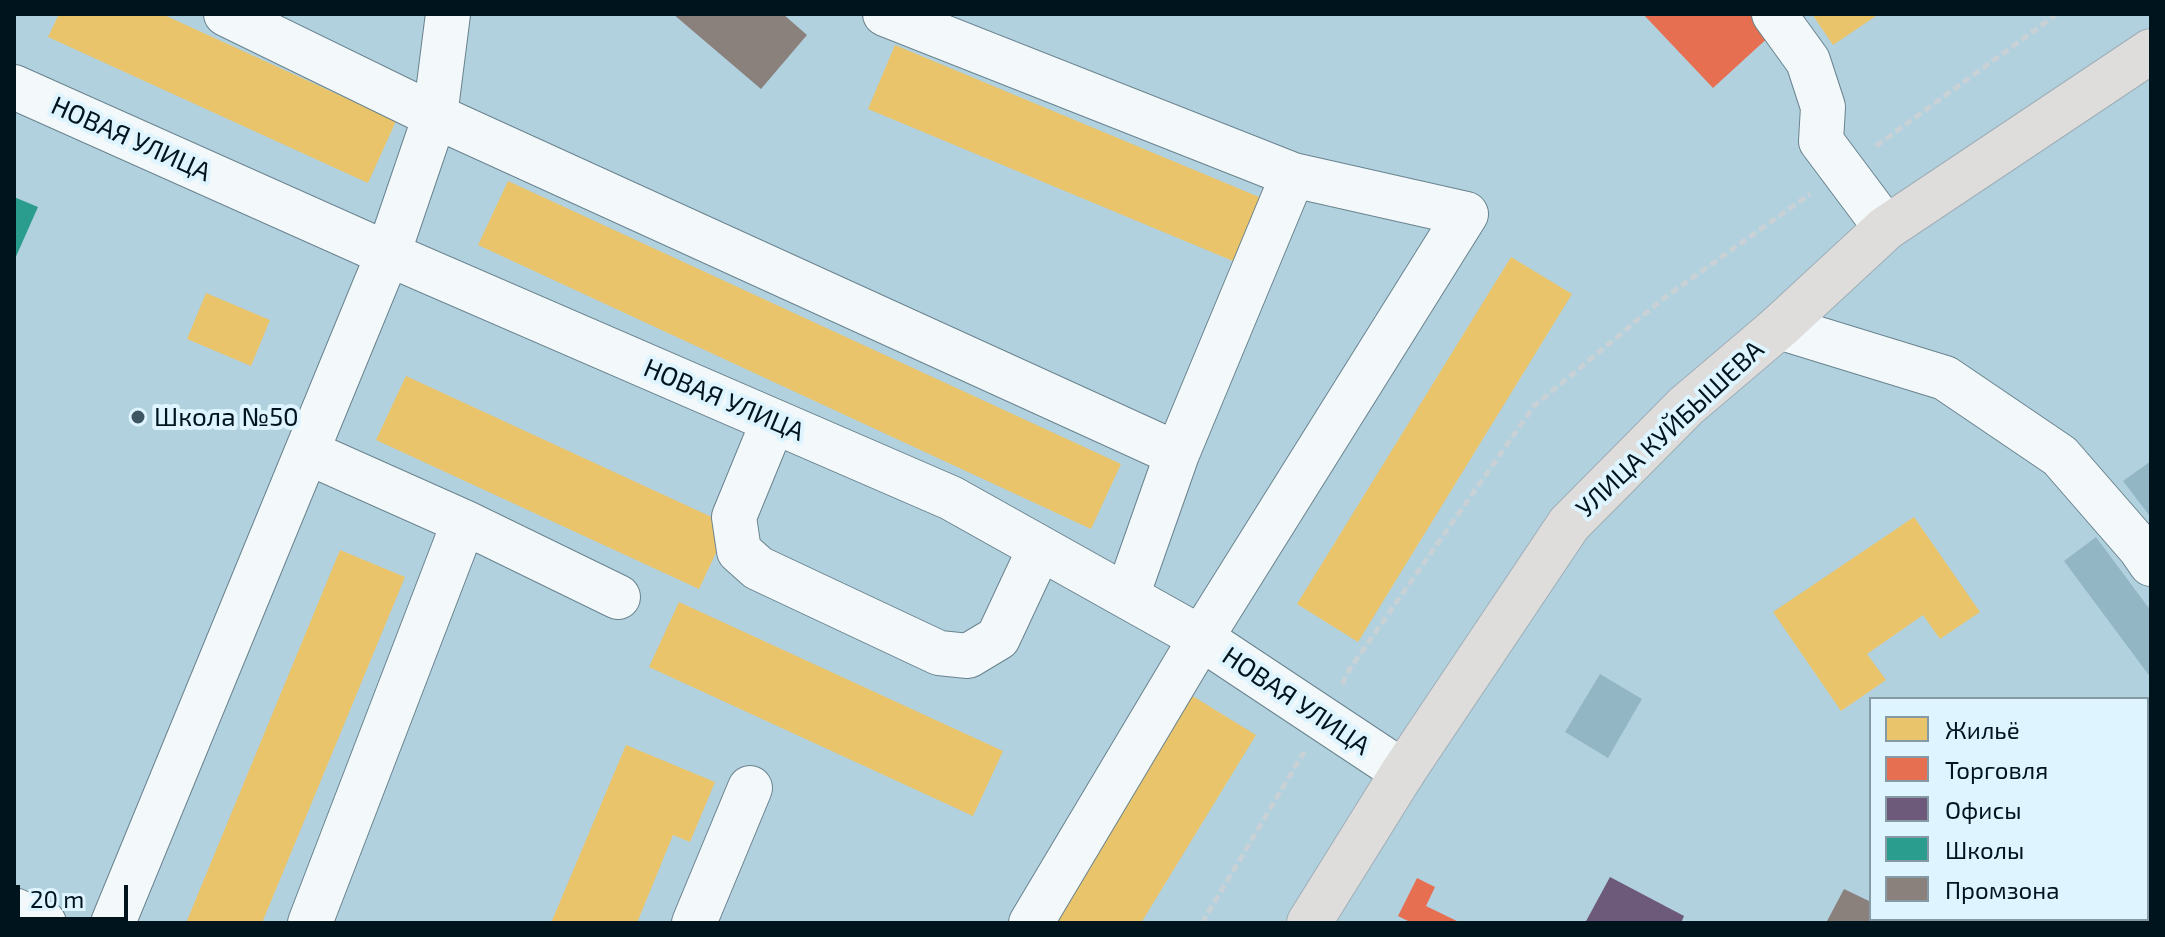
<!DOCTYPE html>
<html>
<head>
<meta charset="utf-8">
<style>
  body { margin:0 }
  #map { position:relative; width:2165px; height:937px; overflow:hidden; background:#b2d1df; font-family:"Exo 2",sans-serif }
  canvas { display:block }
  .frame { position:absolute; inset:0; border:16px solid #00141d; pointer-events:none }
  .legend { position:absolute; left:1869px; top:697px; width:280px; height:224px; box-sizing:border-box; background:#def4ff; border:2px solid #859aa5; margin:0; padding:10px 14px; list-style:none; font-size:24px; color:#00141d }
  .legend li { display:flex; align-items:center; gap:16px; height:40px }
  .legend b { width:40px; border:2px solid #859aa5 }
  .scale { position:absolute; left:16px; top:885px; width:112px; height:36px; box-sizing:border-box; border:4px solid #00141d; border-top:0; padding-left:10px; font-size:24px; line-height:28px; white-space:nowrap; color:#00141d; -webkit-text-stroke:6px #def4ff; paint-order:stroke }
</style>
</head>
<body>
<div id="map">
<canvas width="2165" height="937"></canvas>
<div class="frame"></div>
<ul class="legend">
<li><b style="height:22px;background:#e9c46a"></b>Жильё</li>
<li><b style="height:22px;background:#e76f51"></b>Торговля</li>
<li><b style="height:22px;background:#6d597a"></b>Офисы</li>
<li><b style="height:22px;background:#2a9d8f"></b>Школы</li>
<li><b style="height:22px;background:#8a817c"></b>Промзона</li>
</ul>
<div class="scale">20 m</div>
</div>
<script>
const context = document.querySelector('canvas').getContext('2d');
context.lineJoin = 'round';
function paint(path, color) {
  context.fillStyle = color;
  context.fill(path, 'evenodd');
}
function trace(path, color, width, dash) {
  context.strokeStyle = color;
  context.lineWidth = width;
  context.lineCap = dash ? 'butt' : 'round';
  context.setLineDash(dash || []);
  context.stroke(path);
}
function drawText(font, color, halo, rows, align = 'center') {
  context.font = font + ' "Exo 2",sans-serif';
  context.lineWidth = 8;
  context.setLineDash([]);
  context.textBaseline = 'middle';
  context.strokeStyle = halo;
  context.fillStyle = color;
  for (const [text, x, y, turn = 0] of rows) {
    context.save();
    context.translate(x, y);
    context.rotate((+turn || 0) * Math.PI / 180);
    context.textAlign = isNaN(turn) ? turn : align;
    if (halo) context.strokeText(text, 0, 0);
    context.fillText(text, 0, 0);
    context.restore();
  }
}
paint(new Path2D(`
  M59,14h103l234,107 -28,62 -320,-146z
  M1812,14h67l-46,31z
  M895,45l376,157 -26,64 -377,-157z
  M508,181l613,283 -30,65 -613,-284z
  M1511,257l61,37 -214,348 -61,-38z
  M206,293l64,27 -19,46 -64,-27z
  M406,376l323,149 -30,64 -323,-149z
  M1914,517l66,95 -40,27 -17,-24 -56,39 19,26 -45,31 -68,-99z
  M340,550l65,27 -143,346h-76z
  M679,602l324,149 -30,65 -324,-149z
  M1191,695l65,40 -115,188h-89z
  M626,745l89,37 -25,60 -17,-7 -36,88h-86z`), '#e9c46a');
paint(new Path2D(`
  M1643,14h110l19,20 -59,54z
  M1417,878l18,9 -9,19 35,17h-49l-14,-7z`), '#e76f51');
paint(new Path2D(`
  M1610,877l74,39 -3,7h-96z`), '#6d597a');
paint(new Path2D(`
  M14,197l24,10 -24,54z`), '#2a9d8f');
paint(new Path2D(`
  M673,14h110l24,21 -46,54z
  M1844,889l27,13v17h8l-2,4h-51z
  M1966,919h49l-3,4h-41z`), '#8a817c');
paint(new Path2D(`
  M2151,461v53l-2,1 -26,-34z
  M2096,537l55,74v67l-87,-117z
  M1600,674l42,25 -34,59 -43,-26z`), '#93b6c4');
const minor = new Path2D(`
  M448,14l-13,102 742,338
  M885,14l408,161 -116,279 -50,142
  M1774,14l34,47 15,46 -2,34 65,87
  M14,87l374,167 563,244 250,140 202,134
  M1779,327l166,51 115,78 80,92 11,16
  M773,422l-39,95 5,34 19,17 181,85 29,3 30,-18 42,-90
  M307,452l157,70 154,75
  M14,910l30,13
  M113,923l275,-669 47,-138 -209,-102
  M310,923l154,-401
  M694,923l56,-135
  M1031,923l170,-285 265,-424 -173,-39`);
const major = new Path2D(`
  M1309,923l94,-151 166,-248 117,-118 93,-79 107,-99 265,-177`);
trace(minor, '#69838e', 46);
trace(major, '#9eaeb6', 46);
trace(new Path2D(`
  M1876,146l181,-132
  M1342,684l9,-17 183,-261 130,-108 146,-104
  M1202,923l102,-171`), '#c7d1d6', 5, [8, 4]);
trace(minor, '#f3f8fa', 44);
trace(major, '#dedddc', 44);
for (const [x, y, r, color] of [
  [138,417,8,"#3e5661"]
]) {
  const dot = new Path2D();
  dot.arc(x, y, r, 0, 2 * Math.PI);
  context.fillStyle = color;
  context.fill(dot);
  trace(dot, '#def4ff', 3);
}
drawText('26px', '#00141d', '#def4ff', [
  ["НОВАЯ УЛИЦА",131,139,24],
  ["НОВАЯ УЛИЦА",724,400,23],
  ["УЛИЦА КУЙБЫШЕВА",1670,429,-43],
  ["НОВАЯ УЛИЦА",1296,701,34]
]);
drawText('26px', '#00141d', '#def4ff', [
  ["Школа №50",154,417]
], 'left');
</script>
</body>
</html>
